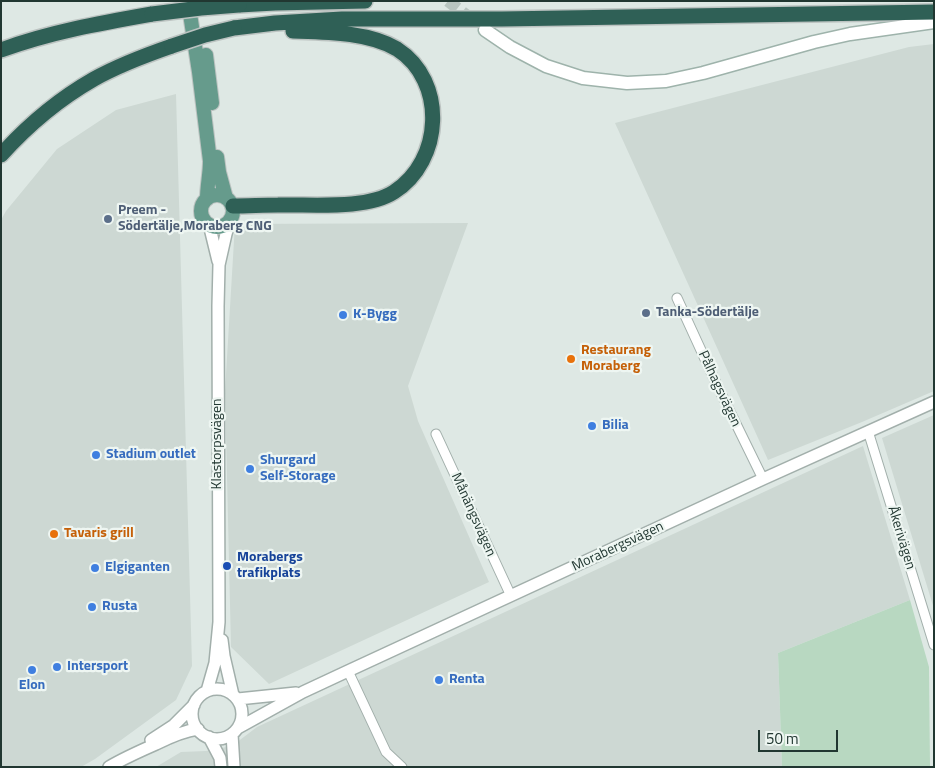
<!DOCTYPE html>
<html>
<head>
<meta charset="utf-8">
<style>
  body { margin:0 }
  #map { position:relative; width:935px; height:768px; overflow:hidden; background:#dee8e4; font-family:"Titillium Web",sans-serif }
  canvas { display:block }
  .frame { position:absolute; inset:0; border:2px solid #213731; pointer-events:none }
  .scale { position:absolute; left:758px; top:730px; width:80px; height:22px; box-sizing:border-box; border:2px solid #213731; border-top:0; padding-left:6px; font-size:15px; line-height:18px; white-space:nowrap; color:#213731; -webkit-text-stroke:4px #eef6f2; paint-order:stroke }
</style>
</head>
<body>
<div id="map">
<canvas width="935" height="768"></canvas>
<div class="frame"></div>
<div class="scale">50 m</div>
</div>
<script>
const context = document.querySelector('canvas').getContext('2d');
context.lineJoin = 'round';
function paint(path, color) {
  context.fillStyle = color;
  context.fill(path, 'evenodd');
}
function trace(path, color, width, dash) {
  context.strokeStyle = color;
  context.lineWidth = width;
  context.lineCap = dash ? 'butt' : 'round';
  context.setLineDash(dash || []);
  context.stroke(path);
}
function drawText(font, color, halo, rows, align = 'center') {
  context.font = font + ' "Titillium Web",sans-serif';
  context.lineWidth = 4.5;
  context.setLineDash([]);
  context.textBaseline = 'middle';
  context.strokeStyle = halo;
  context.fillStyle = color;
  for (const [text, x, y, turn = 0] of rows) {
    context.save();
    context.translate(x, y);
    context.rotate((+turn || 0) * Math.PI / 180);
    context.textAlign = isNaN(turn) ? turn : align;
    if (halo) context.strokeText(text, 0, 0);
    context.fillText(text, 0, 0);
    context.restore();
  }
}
paint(new Path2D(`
  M934,44v347l-72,31 -94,38 -153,-337 294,-76z
  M176,94l16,572 -16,34 -81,59 -14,8h-80v-547l5,-9 51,-62 59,-39z
  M468,223l-60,163 10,35 71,161 -220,102 -38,-37 -6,-256 10,-167z
  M934,415v194l-52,-171z
  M863,446l47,154 -132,53 4,114h-626l25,-15 25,-1 26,-5 25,-19z`), '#cdd8d3');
paint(new Path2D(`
  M910,600l19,67 1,100h-148l-4,-114z`), '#b8d8c1');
trace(new Path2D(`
  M448,1l26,20`), '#b8c5c0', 12, [12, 6]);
const minor = new Path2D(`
  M677,298l39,85 47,96
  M868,431l66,214
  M436,434l75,162
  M348,671l38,81 16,15`);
const tertiary = new Path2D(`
  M209,224l9,37
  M222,640l2,16 9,39
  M192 714a25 25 0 1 1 50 0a25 25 0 1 1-50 0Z
  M207,691l8,-28 4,-41 -1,-316 1,-41 7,-31 4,-14
  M238,699l58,-6
  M238,728l65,-36 45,-21 415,-192 171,-77
  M232,734l2,33
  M209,737l11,21 1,9
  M151,740l23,-15 20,-20
  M109,767c15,-9 31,-16 47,-23 14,-7 27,-13 42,-15`);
const secondary = new Path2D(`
  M485,30l25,17 36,19 37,12 44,5 39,-2 37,-8 111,-31 36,-8 84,-12`);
const primary = new Path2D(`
  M188,1l11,71 11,89c0,13 -3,25 -3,38
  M206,55l6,48
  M217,157l2,15 7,26
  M201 211a16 16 0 1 1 32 0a16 16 0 1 1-32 0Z`);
const motorway = new Path2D(`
  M239,5l36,-2 90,-2
  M234,28l41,-5 67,-4h160l432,-7
  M1,50c49,-18 100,-27 151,-36
  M1,155c27,-30 58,-56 93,-76 25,-14 52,-24 78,-33
  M233,206c15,0 30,-1 45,-1 33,-1 88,5 116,-13 49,-31 53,-111 3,-143 -28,-17 -71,-17 -104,-18`);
trace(minor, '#a2afab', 11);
trace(tertiary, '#a2afab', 14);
trace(secondary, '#9eb3ab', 15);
trace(primary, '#bcc3c1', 16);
trace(motorway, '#bcc3c1', 18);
trace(minor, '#fff', 9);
trace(tertiary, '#fff', 11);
trace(secondary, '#fff', 12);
trace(primary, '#669b8c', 14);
trace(motorway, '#2f6056', 15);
const motorwayBridge = new Path2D(`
  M152,14l49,-6 38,-3
  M172,46l33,-11 29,-7`);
trace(motorwayBridge, '#bcc3c1', 18, []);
trace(motorwayBridge, '#2f6056', 15);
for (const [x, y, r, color] of [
  [108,219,5,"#5c6f8a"],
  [646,313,5,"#5c6f8a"],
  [343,315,5,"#3f7fe0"],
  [571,359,5,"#e8710a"],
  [592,426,5,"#3f7fe0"],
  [96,455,5,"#3f7fe0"],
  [250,469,5,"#3f7fe0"],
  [54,534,5,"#e8710a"],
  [227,566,5,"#1a4fb4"],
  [95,568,5,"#3f7fe0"],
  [92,607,5,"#3f7fe0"],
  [57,667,5,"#3f7fe0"],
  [32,670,5,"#3f7fe0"],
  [439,680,5,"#3f7fe0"]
]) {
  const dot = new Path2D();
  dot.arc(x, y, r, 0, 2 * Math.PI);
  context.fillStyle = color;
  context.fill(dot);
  trace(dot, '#eef6f2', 2);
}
drawText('bold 14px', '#4e5e75', '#eef6f2', [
  ["Preem -",118,211],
  ["Södertälje,Moraberg CNG",118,227],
  ["Tanka-Södertälje",656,313]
], 'left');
drawText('bold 14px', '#366cbe', '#eef6f2', [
  ["K-Bygg",353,315],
  ["Bilia",602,426],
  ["Stadium outlet",106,455],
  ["Shurgard",260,461],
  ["Self-Storage",260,477],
  ["Elgiganten",105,568],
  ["Rusta",102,607],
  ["Intersport",67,667],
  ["Renta",449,680],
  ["Elon",32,686,"center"]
], 'left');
drawText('bold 14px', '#c56008', '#eef6f2', [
  ["Restaurang",581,351],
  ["Moraberg",581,367],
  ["Tavaris grill",64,534]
], 'left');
drawText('14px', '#213731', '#eef6f2', [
  ["Pålhagsvägen",719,389,65],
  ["Klastorpsvägen",218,444,-90],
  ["Månängsvägen",473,515,66],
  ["Åkerivägen",901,538,73],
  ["Morabergsvägen",618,547,-25]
]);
drawText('bold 14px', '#164399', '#eef6f2', [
  ["Morabergs",237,558],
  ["trafikplats",237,574]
], 'left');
</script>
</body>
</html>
